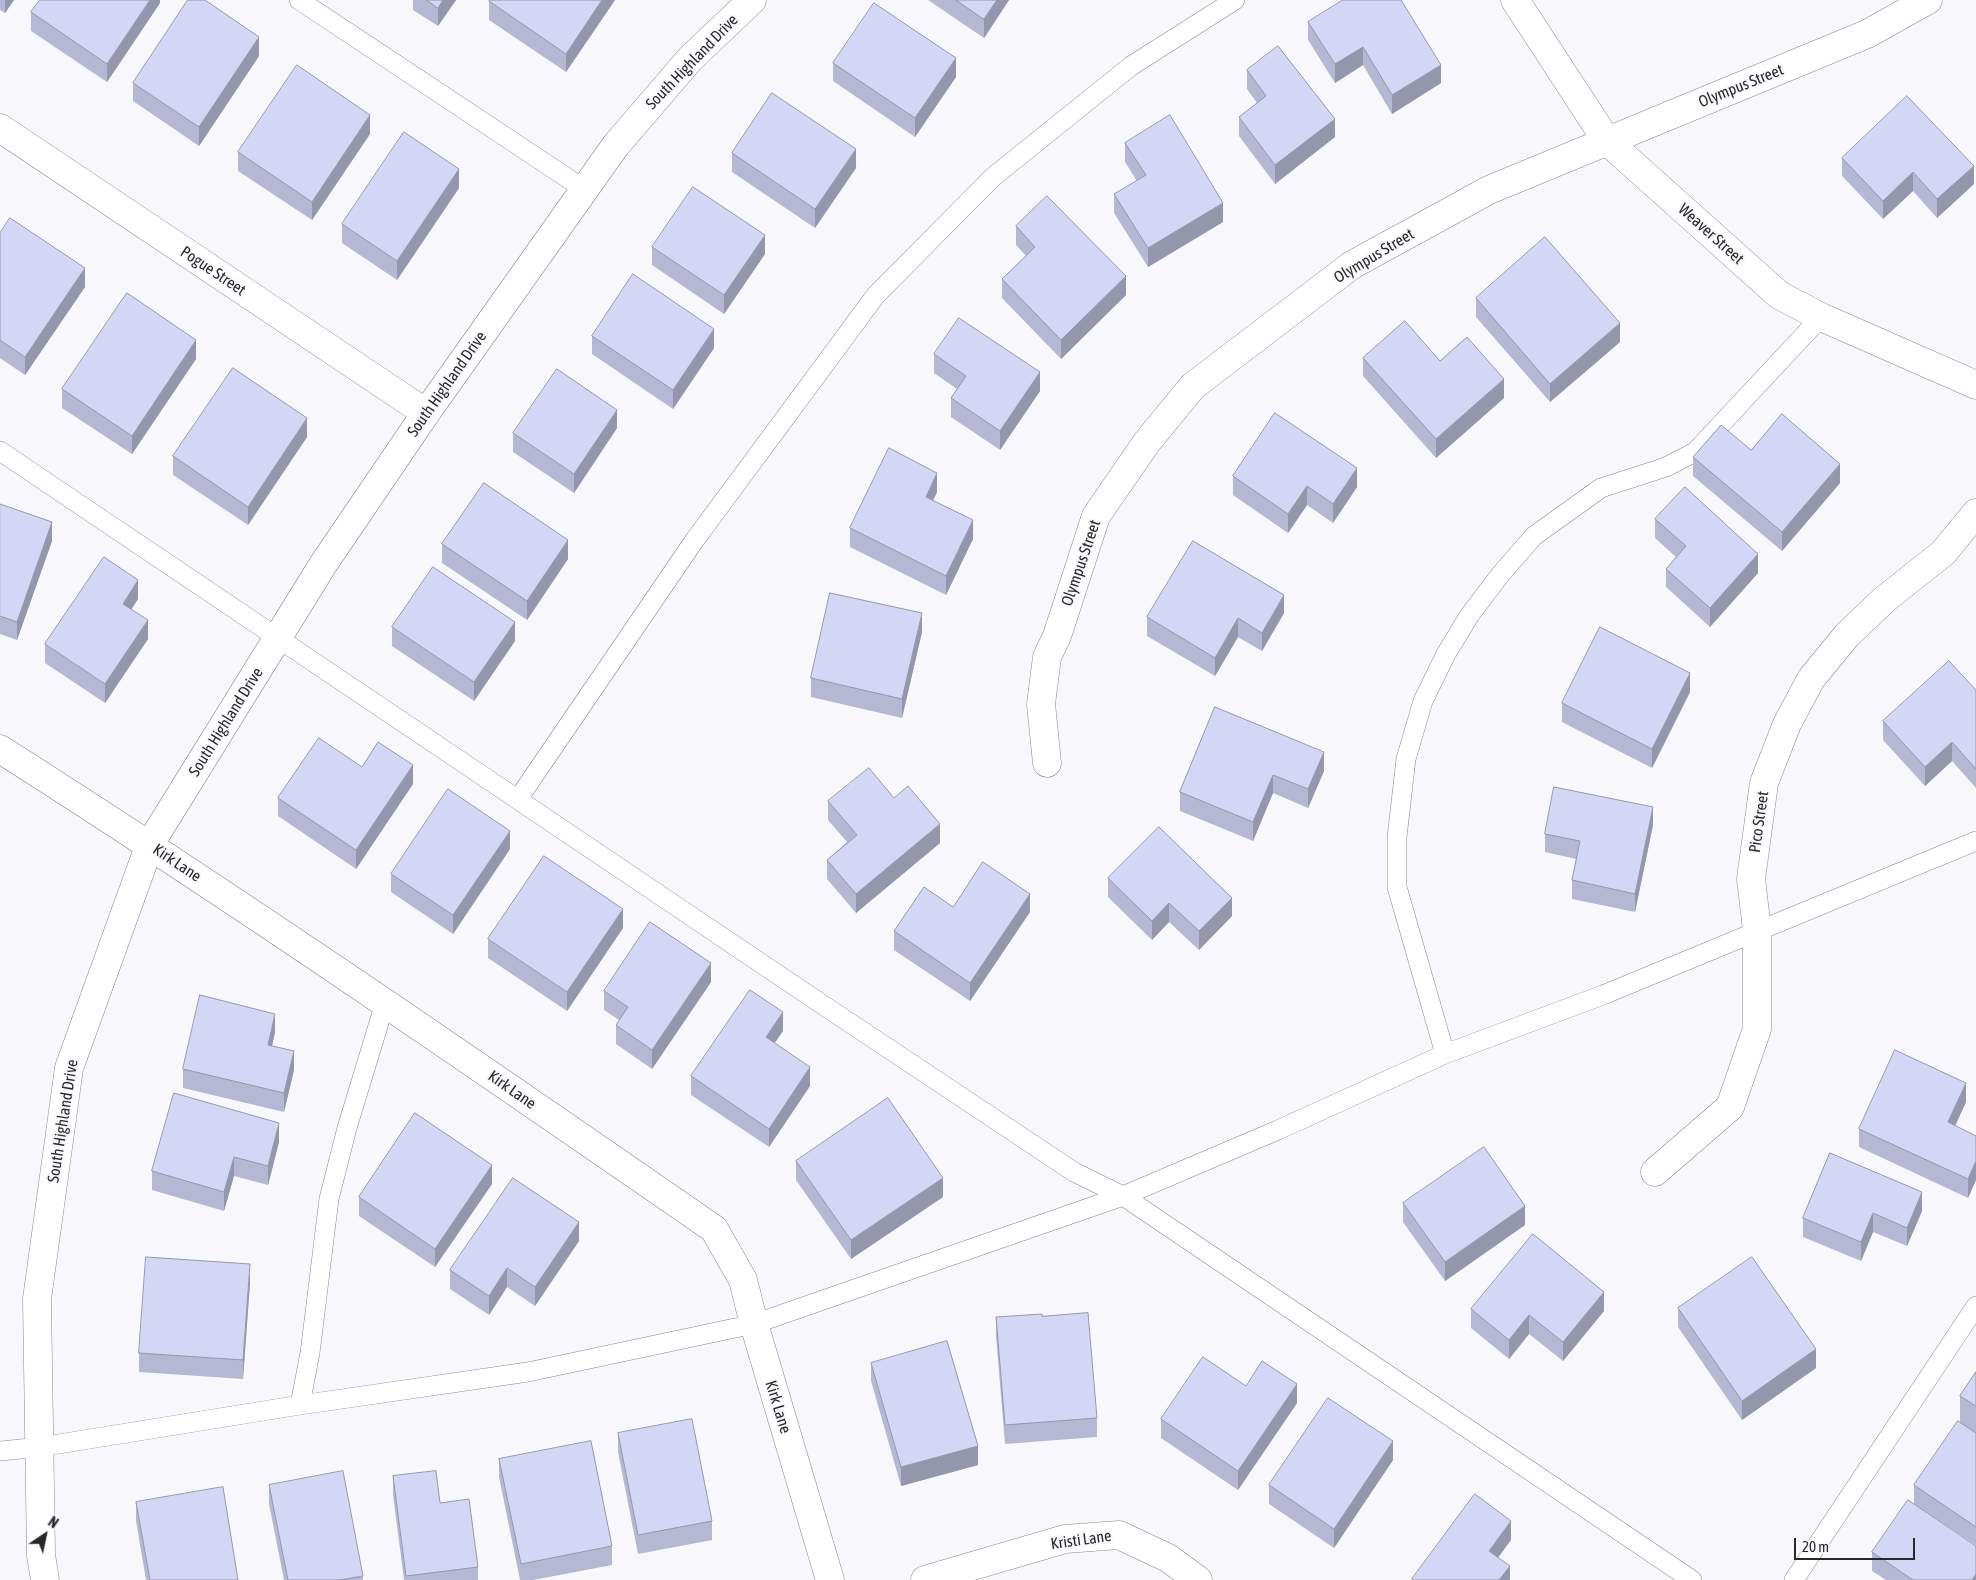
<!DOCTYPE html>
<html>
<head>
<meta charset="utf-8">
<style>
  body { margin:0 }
  #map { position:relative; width:1976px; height:1580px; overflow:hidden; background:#f8f8fc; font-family:"Asap Condensed",sans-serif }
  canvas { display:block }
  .north { position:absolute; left:20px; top:1510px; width:50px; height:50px; -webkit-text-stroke:4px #f8f8fc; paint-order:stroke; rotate:34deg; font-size:14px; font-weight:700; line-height:20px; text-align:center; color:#282829 }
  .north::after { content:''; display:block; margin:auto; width:18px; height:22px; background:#282829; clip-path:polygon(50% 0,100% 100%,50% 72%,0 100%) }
  .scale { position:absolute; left:1794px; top:1538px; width:121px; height:22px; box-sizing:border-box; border:2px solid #282829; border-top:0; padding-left:6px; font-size:15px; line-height:18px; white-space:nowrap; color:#282829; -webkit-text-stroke:4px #f8f8fc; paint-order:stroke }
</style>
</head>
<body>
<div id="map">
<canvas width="1976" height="1580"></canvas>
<div class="north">N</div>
<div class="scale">20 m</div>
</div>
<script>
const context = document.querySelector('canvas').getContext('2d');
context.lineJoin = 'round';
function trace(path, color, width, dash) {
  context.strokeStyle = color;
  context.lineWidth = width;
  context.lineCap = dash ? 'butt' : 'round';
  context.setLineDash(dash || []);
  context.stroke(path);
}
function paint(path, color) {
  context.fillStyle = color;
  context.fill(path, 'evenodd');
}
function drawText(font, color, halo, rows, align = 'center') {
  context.font = font + ' "Asap Condensed",sans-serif';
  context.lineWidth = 4;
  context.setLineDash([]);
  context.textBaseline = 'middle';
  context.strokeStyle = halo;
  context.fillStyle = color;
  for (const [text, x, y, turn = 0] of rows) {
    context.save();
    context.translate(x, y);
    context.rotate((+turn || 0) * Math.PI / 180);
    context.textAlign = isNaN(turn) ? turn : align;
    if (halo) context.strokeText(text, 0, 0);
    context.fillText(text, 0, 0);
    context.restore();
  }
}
const service = new Path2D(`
  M299,0l285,189
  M0,451l823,554 251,167 49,24 155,-66 167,-76 158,-59 373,-154
  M518,799l176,-258 182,-246 117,-118 138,-111 104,-66
  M1445,1054l-48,-167v-50l9,-78 17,-58 23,-47 23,-38 31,-41 34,-39 67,-48 65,-21 29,-15 126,-135
  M300,1405l10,-52 19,-154 18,-71 38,-125
  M0,1451l40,-4 260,-42 228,-33 226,-48 369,-128 569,384
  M1794,1580l182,-274`);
const minor = new Path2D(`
  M0,128l426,285
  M0,749c242,154 478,317 714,480l29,51 11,44 76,256
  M1047,763l-6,-59 6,-47 10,-21 39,-120 51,-74 46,-56 159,-121 137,-75 378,-156 61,-34
  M1655,1172l75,-65 27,-78v-99l-6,-51 13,-96 23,-59 24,-45 36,-44 38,-36 58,-46 33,-40
  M925,1580l140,-41 54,-4 49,23 30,22`);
const tertiary = new Path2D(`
  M1515,0l92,141 172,154 42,22 155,68
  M45,1580l-4,-25 -4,-256 32,-231 81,-224 174,-281 102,-150 190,-268 74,-86 62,-59`);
trace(service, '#87878b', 20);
trace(minor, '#87878b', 29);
trace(tertiary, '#87878b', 29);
trace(service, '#fff', 19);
trace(minor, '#fff', 28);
trace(tertiary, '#fff', 28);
paint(new Path2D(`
  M0,0h14l-9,13 -5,-3z
  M160,0v3l-53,79 -76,-51v-19z
  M413,0h43l-18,26 -25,-16z
  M490,0h125l-49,72 -77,-52v-19z
  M928,0h81l-25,38z
  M1308,22l133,61 -49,31 -29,-49 -28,18 -27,-43z
  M259,56l-60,90 -66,-45v-18z
  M833,63l123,14 -41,60 -82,-56z
  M1247,70l88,67 -60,47 -36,-48v-19l18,-14 -10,-14z
  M370,134l-58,86 -74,-49v-19z
  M1125,143l98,79 -75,45 -34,-54v-19l23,-13 -12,-19z
  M732,153l124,15 -41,60 -83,-56z
  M1842,158l132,26 -37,34 -24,-27 -30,28 -41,-43z
  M459,188l-62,92 -55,-37v-19z
  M1016,226l110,69 -65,64 -59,-61v-19l24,-23 -10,-11z
  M0,233l85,54 -60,88 -25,-17z
  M652,247l113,7 -41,60 -72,-49z
  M1476,298l144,44 -70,60 -74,-85z
  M592,336l122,12 -41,61 -81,-55z
  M934,354l106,37 -40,59 -49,-33v-19l6,-9 -23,-16z
  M1363,358l77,3 64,37 -68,60 -73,-82z
  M196,359l-64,95 -70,-46v-19z
  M617,428l-43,65 -61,-41v-19z
  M307,437l-59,88 -75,-50v-19z
  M1751,450l89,33 -58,68 -89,-75v-19z
  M1233,476l124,11 -24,36 -26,-18 -19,28 -55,-38z
  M937,492l-4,8 40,39 -27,56 -96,-48v-19z
  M0,504l52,37 -35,99 -17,-6z
  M1655,519l103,54 -48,54 -44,-40v-18l10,-12 -21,-19z
  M442,544l126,15 -41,61 -85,-57z
  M138,599l-7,11 17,29 -43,64 -60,-40v-19z
  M1284,613l-22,38 -24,-14 -23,39 -68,-40v-19z
  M392,627l123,14 -41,60 -82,-55z
  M922,632l-20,86 -91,-21v-19z
  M1976,690v98l-24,-27 -27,25 -42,-46v-19z
  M1690,692l-38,76 -90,-46v-19z
  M1215,707l109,64 -16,37 -35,-15 -20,48 -73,-30v-19z
  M362,767l51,17 -57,85 -78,-53v-18z
  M894,798l46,45 -84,70 -29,-34v-19l20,-18 -19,-22v-19z
  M1653,825l-18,87 -63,-13v-19l4,-21 -31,-7v-18z
  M510,849l-57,85 -62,-42v-18z
  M1108,878l124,38 -33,34 -30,-28 -17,18 -44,-43z
  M953,907l77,5 -60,89 -76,-51v-19z
  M623,928l-56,83 -79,-53v-19z
  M711,982l-59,87 -36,-25v-19l3,-5 -15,-10v-19z
  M783,1031l-9,12 36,43 -41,61 -78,-52v-19z
  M275,1032l-3,14 22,24 -10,42 -101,-24v-19z
  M1966,1102l-11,24 21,10v44l-8,18 -109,-51v-18z
  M279,1142l-11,43 -34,-9 -10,35 -72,-21v-19z
  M1830,1153l92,58 -15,35 -34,-14 -12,29 -58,-24v-19z
  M796,1161l147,36 -92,62 -55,-79z
  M492,1184l-57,83 -76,-51v-19z
  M1403,1203l122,22 -80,56 -42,-59z
  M579,1241l-44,65 -28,-19 -18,28 -39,-26v-19z
  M250,1283l-7,96 -104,-7v-19z
  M1678,1308l138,60 -74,52 -64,-93z
  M1471,1309l133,2 -41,50 -34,-27 -20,25 -38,-31z
  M996,1317l101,101v19l-92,7 -9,-108z
  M871,1363l107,102 -77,21 -30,-105z
  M1976,1372v173l-62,-41v-19l46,-63v-26z
  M1246,1386l51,17 -59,87 -77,-52v-19z
  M618,1433l94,88v19l-74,14 -20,-102z
  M499,1459l113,87v19l-79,15h-13l-21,-103z
  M1393,1460l-59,88 -65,-44v-19z
  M393,1476l47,27 38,64v13h-74l-11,-85z
  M269,1485l94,91v4h-79l-15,-76z
  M136,1502l102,78h-92l-10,-59z
  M1872,1552l104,28h-90l-14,-9z`), '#b6b8d3');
paint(new Path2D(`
  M5,0h9l-9,13z
  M150,0h10v3l-53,79v-18z
  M443,0h13l-18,26v-18z
  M602,0h13l-49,72v-18z
  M997,0h12l-25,38v-19z
  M259,37v19l-60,90v-19z
  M1363,47v18l-28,18v-19z
  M956,58v19l-41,60v-19z
  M1441,65v18l-49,31v-19z
  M370,115v19l-58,86v-18z
  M1335,119v18l-60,47v-19z
  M856,149v19l-41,60v-19z
  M1974,166v18l-37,34v-19z
  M459,169v19l-62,92v-19z
  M1913,172v19l-30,28v-18z
  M1223,203v19l-75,45v-19z
  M765,235v19l-41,60v-19z
  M85,268v19l-60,88v-18z
  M1126,276v19l-65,64v-19z
  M1620,323v19l-70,60v-18z
  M714,329v19l-41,61v-19z
  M196,340v19l-64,95v-18z
  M1040,372v19l-40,59v-19z
  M1504,379v19l-68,60v-19z
  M617,410v18l-43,65v-19z
  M307,418v19l-59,88v-18z
  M1840,464v19l-58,68v-19z
  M1357,468v19l-24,36v-19z
  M937,473v19l-11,23v-18z
  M1307,486v19l-19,28v-19z
  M973,520v19l-27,56v-19z
  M52,522v19l-35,99v-18z
  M568,540v19l-41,61v-19z
  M1758,554v19l-48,54v-19z
  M138,580v19l-15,23v-18z
  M1284,595v18l-22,38v-18z
  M922,613v19l-20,86v-19z
  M1238,618v19l-23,39v-18z
  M148,620v19l-43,64v-19z
  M515,622v19l-41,60v-19z
  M1690,673v19l-38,76v-19z
  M1952,742v19l-27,25v-19z
  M1324,752v19l-16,37v-19z
  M413,765v19l-57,85v-19z
  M1273,775v18l-20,48v-19z
  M1653,807v18l-18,87v-18z
  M940,824v19l-84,70v-19z
  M510,831v18l-57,85v-19z
  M1030,894v18l-60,89v-18z
  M1232,898v18l-33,34v-19z
  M1169,903v19l-17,18v-19z
  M623,909v19l-56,83v-19z
  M711,963v19l-59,87v-19z
  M783,1012v19l-17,25v-19z
  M275,1014v18l-7,32v-19z
  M294,1051v19l-10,42v-19z
  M810,1067v19l-41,61v-18z
  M1966,1083v19l-18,39v-19z
  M279,1123v19l-11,43v-19z
  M234,1157v19l-10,35v-19z
  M1976,1161v19l-8,18v-19z
  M492,1165v19l-57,83v-18z
  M943,1178v19l-92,62v-19z
  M1922,1192v19l-15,35v-18z
  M1525,1206v19l-80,56v-19z
  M1873,1213v19l-12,29v-19z
  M579,1222v19l-44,65v-19z
  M250,1264v19l-7,96v-19z
  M507,1268v19l-18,28v-19z
  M1604,1292v19l-41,50v-19z
  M1529,1315v19l-20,25v-19z
  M1816,1349v19l-74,52v-19z
  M1297,1384v19l-59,87v-19z
  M1393,1441v19l-59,88v-19z
  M978,1446v19l-77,21v-19z
  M1511,1521v19l-22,30v-19z
  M1510,1566v14h-11z
  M1976,1574v6h-4z`), '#9496ac');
const building = new Path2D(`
  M40,0h110l-43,64 -76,-52z
  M188,0h17l54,37 -60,90 -66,-44z
  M427,0h16l-5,8z
  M490,0h112l-36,54 -77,-53z
  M956,0h41l-13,19z
  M1343,0h58l40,65 -49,30 -29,-48 -28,17 -27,-42z
  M874,3l82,55 -41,60 -82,-55z
  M1278,46l57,73 -60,46 -36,-48 27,-21 -19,-26z
  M297,65l73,50 -58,87 -74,-50z
  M772,93l84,56 -41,60 -83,-56z
  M1907,96l67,70 -37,33 -24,-27 -30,29 -41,-43z
  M1170,115l53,88 -75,45 -34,-54 32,-19 -21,-32z
  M404,132l55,37 -62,92 -55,-37z
  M693,187l72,48 -41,60 -72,-48z
  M1047,196l79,80 -65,64 -59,-61 33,-32 -19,-21z
  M10,218l75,50 -60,89 -25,-17v-107z
  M1545,237l75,86 -70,61 -74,-86z
  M633,274l81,55 -41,61 -81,-54z
  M127,293l69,47 -64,96 -70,-47z
  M959,318l81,54 -40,59 -49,-33 15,-22 -32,-22z
  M1405,321l35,40 27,-24 37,42 -68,60 -73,-81z
  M233,368l74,50 -59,89 -75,-51z
  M557,369l60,41 -43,64 -61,-41z
  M1275,413l82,55 -24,36 -26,-18 -19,28 -55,-38z
  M1782,414l58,50 -58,68 -89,-75 28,-32 30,25z
  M889,448l48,25 -11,24 47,23 -27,56 -96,-48z
  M484,483l84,57 -41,61 -85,-57z
  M1685,487l73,67 -48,54 -44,-39 20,-23 -31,-27z
  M0,504l52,18 -35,100 -17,-6z
  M1193,541l91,54 -22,38 -24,-15 -23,40 -68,-41z
  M104,557l34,23 -15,24 25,16 -43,64 -60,-40z
  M433,567l82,55 -41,60 -82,-55z
  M830,593l92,20 -20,86 -91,-21z
  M1600,627l90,46 -38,76 -90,-46z
  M1949,661l27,29v79l-24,-27 -27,25 -42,-46z
  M1215,707l109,45 -16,37 -35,-14 -20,47 -73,-30z
  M319,738l43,29 16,-25 35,23 -57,85 -78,-52z
  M869,768l25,30 14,-12 32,38 -84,70 -29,-34 30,-25 -29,-34z
  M1554,787l99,20 -18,87 -63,-14 8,-39 -35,-7z
  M448,789l62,42 -57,84 -62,-41z
  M1159,827l73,71 -33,33 -30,-28 -17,18 -44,-43z
  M544,856l79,53 -56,83 -79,-53z
  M983,862l47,32 -60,89 -76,-52 30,-44 29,20z
  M650,922l61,41 -59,87 -36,-25 12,-18 -24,-16z
  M750,990l33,22 -17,25 44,30 -41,62 -78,-53z
  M200,995l75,19 -7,31 26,6 -10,42 -101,-24z
  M1895,1050l71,33 -18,39 28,14v25l-8,18 -109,-50z
  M174,1093l105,30 -11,43 -34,-9 -10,35 -72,-21z
  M888,1098l55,80 -92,62 -55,-79z
  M415,1113l77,52 -57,84 -76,-52z
  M1484,1147l41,59 -80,56 -42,-59z
  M1830,1153l92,39 -15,36 -34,-15 -12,29 -58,-24z
  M513,1178l66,44 -44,65 -28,-19 -18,28 -39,-26z
  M1533,1234l71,58 -41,50 -34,-27 -20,25 -38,-31z
  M146,1257l104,7 -7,96 -104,-7z
  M1752,1257l64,92 -74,52 -64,-93z
  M1088,1313l9,105 -92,7 -9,-108 46,-3v2z
  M947,1341l31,105 -77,21 -30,-104z
  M1203,1357l43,29 16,-25 35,23 -59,87 -77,-52z
  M1976,1372v34l-16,-10z
  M1328,1398l65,43 -59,88 -65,-44z
  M692,1419l20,102 -74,14 -20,-102z
  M1958,1421l18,12v94l-62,-42z
  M591,1441l21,105 -91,18 -22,-105z
  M343,1471l20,105 -24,4h-51l-19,-95z
  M436,1471l4,32 29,-4 9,68 -72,9 -13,-100z
  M223,1487l15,93h-88l-14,-78z
  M1475,1494l36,27 -22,30 21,15 -11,14h-85l-2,-1z
  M1908,1500l68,46v28l-4,6h-59l-41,-28z`);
paint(building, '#d4d6f5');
trace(building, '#9496ac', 1);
drawText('16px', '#282829', '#f8f8fc', [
  ["South Highland Drive",692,62,-46],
  ["Olympus Street",1741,86,-22],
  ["Weaver Street",1711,234,42],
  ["Olympus Street",1374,256,-31],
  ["Pogue Street",213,271,34],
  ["South Highland Drive",447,384,-55],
  ["Olympus Street",1081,563,-71],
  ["South Highland Drive",226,722,-58],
  ["Pico Street",1759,822,-82],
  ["Kirk Lane",177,863,34],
  ["Kirk Lane",512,1090,35],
  ["South Highland Drive",63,1121,-81],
  ["Kirk Lane",778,1407,73],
  ["Kristi Lane",1081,1540,-8]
]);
</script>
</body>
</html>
